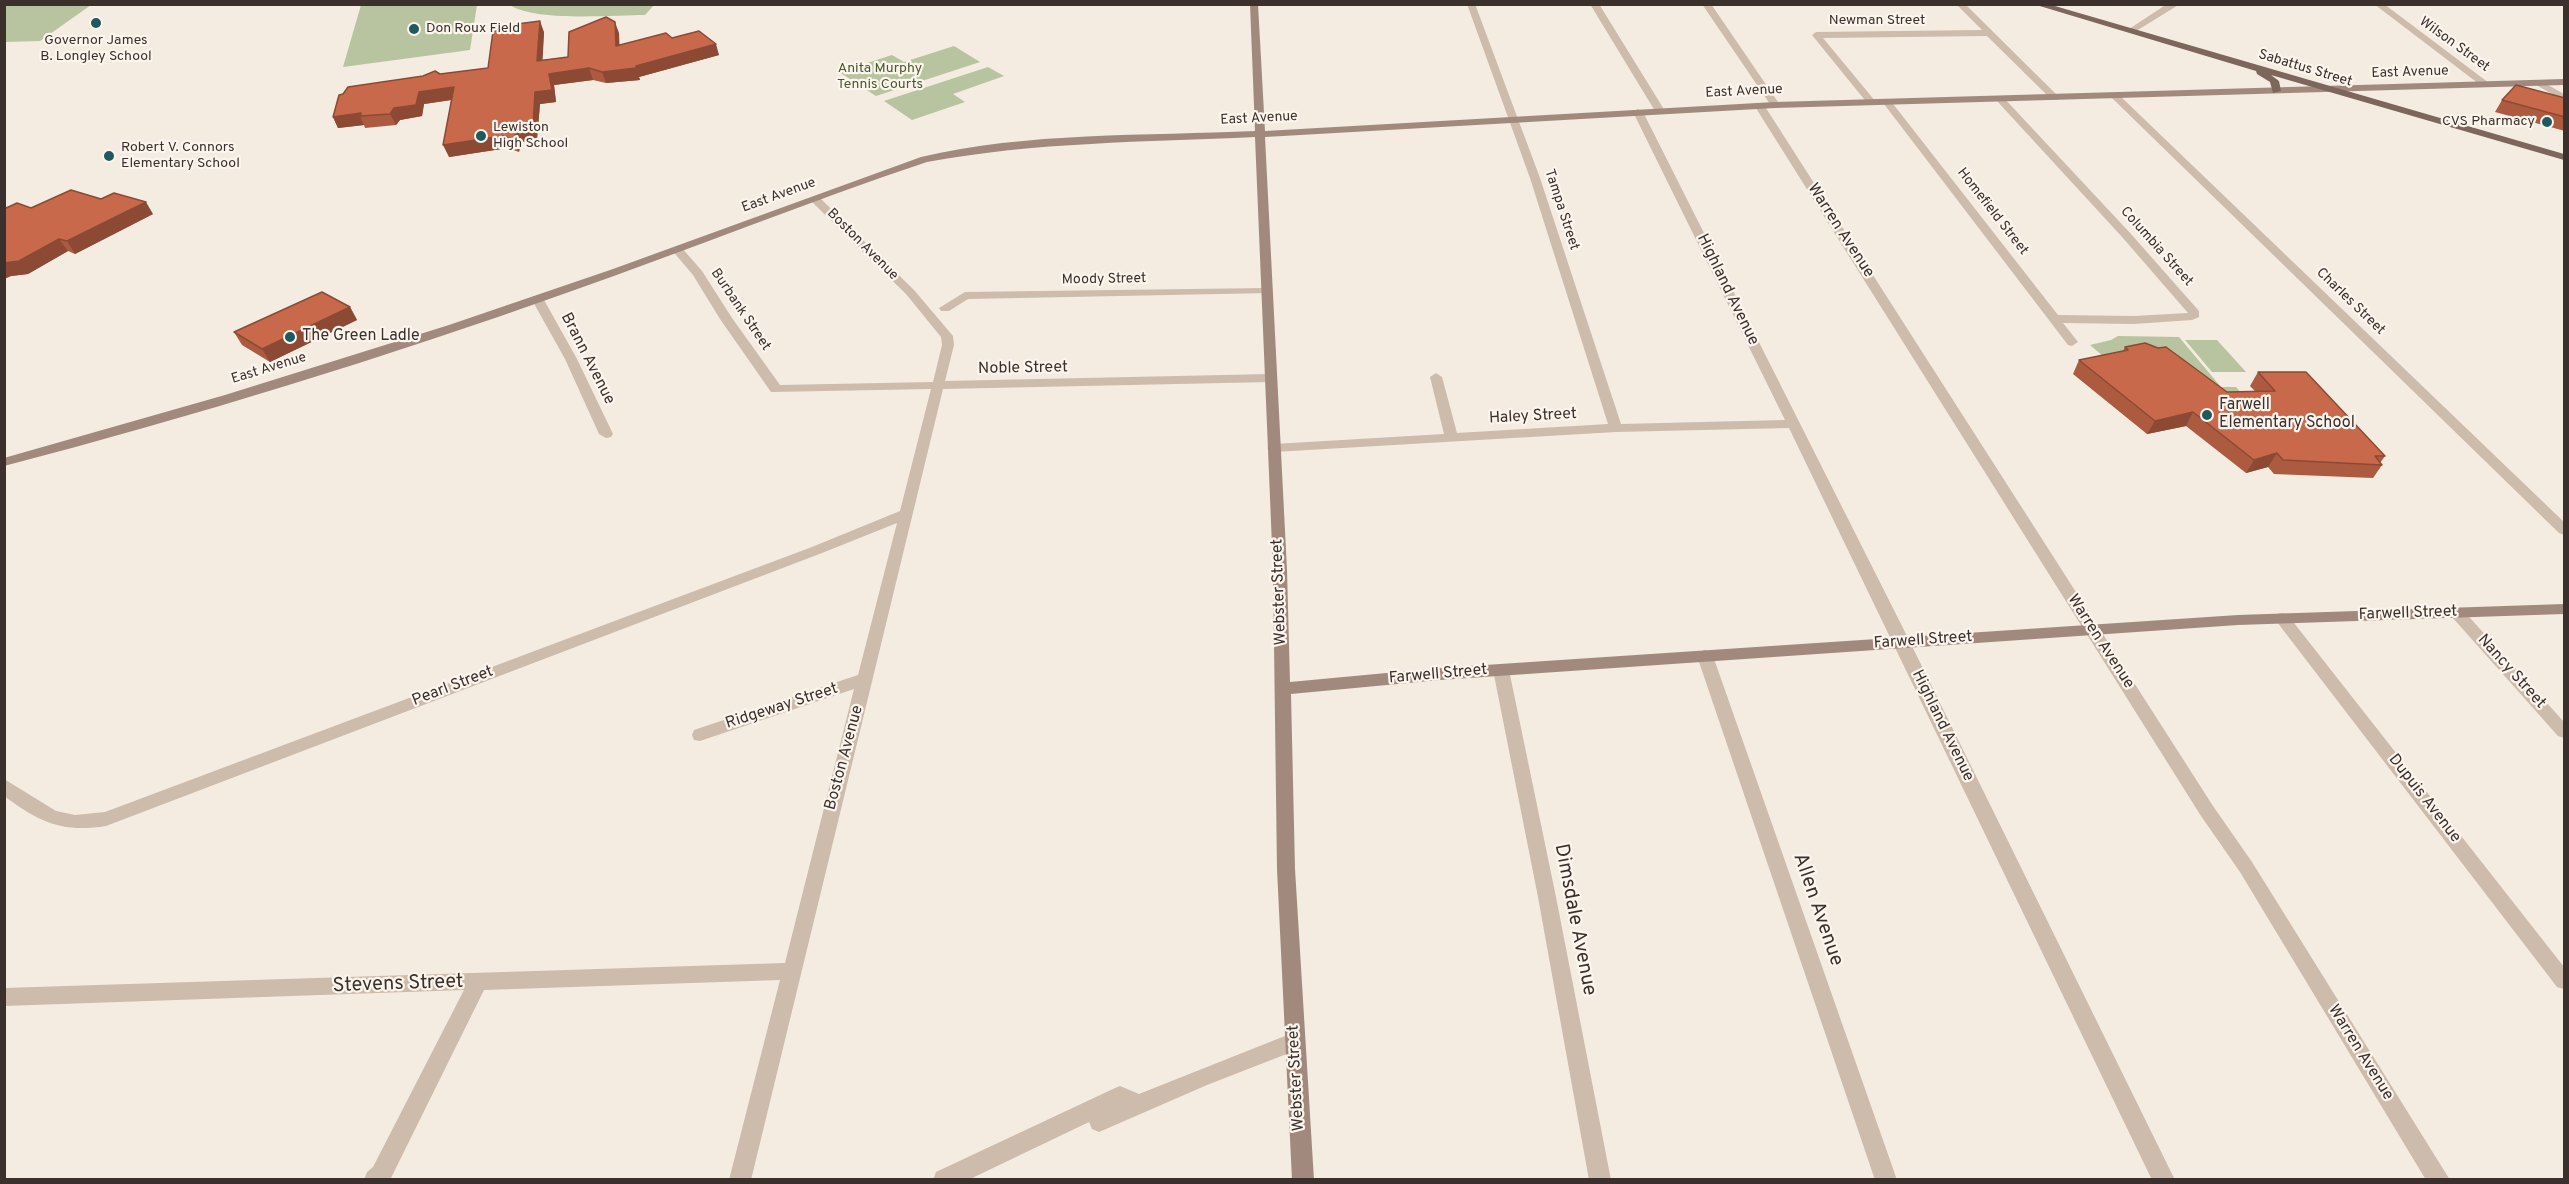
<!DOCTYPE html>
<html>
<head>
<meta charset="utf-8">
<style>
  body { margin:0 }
  #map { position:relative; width:2569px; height:1184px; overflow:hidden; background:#f4ebe1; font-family:Overpass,sans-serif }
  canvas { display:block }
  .frame { position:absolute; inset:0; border:6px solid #3b302b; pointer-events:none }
</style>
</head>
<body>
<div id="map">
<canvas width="2569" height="1184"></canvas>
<div class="frame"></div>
</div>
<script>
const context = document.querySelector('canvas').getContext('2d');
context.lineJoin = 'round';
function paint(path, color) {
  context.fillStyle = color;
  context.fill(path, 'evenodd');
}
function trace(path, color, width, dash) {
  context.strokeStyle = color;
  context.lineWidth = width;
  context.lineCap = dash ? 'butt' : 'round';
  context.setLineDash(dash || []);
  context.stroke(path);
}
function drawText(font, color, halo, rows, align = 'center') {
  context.font = font + ' Overpass,sans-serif';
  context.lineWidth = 4.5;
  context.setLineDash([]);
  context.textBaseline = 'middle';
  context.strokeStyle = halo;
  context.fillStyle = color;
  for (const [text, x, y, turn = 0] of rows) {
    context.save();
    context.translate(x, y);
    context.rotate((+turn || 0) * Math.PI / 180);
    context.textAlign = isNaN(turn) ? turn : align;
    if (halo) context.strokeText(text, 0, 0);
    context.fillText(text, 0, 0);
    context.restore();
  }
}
paint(new Path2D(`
  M4,5l1,-1 86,1 -51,36 -35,1z
  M361,5h116l-7,45 -127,17z
  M510,5h144l-9,10c-32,0 -109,7 -135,-10z
  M954,46l26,16 -104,34 -37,-24 53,-17 12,7z
  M988,67l16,9 -51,18 12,8 -53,18 -28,-19z
  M2118,336l61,1 42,50h15l11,12 -143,-42 -14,-12 21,-5z
  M2185,340h32l29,32h-34z`), '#b8c4a0');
paint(new Path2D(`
  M1467,4h8l65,174 81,246 164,-4 -152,-308 5,-3 5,3 262,520 270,548h-23l-363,-752 -173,4 -342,20 -7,-4 7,-4 170,-10 -14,-57 6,-4 6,4 15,56 151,-9 -78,-246z
  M1590,4h9l66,107 -2,2 -8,-2z
  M1702,4h9l69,101 -2,2h-6z
  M1956,4h9l93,92v4h-6l-65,-64 -164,2 53,64 -8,2 -56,-69 4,-3 166,-2z
  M2167,4h13l-47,29 -7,-2z
  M2374,4h10l105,79v4h-6z
  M2541,81l23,13v7l-26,-15 -2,-2z
  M2112,94h6l446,428v13l-5,-2 -447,-435z
  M1997,97h6l128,137 68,77v6l-7,3 -58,4 -71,-1 15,19 -6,4 -4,-1 -184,-241v-4h6l168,215 76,1 54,-3 -65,-75 -126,-137z
  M1756,103l8,2 449,701 39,56 198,318h-24l-186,-308 -39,-56 -447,-711z
  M815,196l4,1 95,93 39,46 1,9 -9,36 325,-7 6,4 -6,4 -327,7 -192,791h-22l51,-200 -296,10 -94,190h-26l3,-8 6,-5 91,-177 -460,16v-18l781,-25 69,-274 -154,52 -6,-1 -2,-5 2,-5 164,-55 39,-152 -75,30 -716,273c-44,7 -67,-4 -102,-30v-17l52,32 19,4 30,-3 707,-265 88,-36 31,-122 -160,3 -51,-73 -27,-44 -22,-26 6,-3 4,1 21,24 30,47 48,67 153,-3 9,-37 -1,-8 -35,-43 -95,-93 -1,-2z
  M1266,288l6,3 -2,2 -302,6 -19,12h-8l-2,-3 26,-16z
  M538,296l6,4 33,59 36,75 -2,3 -5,1 -7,-4 -34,-75 -33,-59z
  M2457,608l5,1 102,113v16l-6,-2 -106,-119 -3,-4 3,-4z
  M2282,613l5,1 277,353v22l-7,-2 -280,-365 -3,-4 3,-4z
  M1705,650l6,2 2,4 184,524h-22l-178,-524 2,-4z
  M1501,664l6,2 2,4 47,227 55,283h-22l-51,-283 -45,-227 2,-4z
  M1295,1032l7,2 3,7 -3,7 -95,37 -101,44 -7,3 -7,-3 -3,-7 -121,58h-35l3,-8 177,-83 7,-3 19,8z`), '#cdbbac');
paint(new Path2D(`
  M1250,4h8l7,127 510,-29 789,-23v6l-789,23 -510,29 22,433 3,112 150,-14 798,-53 326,-11v10l-326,11 -798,55 -149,14 4,175 19,311h-22l-15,-311 -4,-299 -18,-433c-109,5 -220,5 -328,25 -120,40 -238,88 -358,130 -185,66 -374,124 -565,174v-8l221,-63 224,-70 164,-56 308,-112c104,-25 227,-21 334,-26z`), '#a18a7d');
paint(new Path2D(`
  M2033,4h15l516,150v6l-293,-85 8,6 2,10 -8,2 -3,-11 -13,-8 -1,-3z`), '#7d675c');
paint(new Path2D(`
  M544,32l-2,28 26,-3 51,-24v12l53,-7 47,17 -80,22 1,3 -34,3 -13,-3 -39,5 2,17 -16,2 -3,35 -16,3 -2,10 -11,-4 -59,9 2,-57 -27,4 -2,12 -22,4 -4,5 -31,3 -1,-3 -26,3 -5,-11 107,-43 48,-6z
  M2565,98v33l-70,-19 7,-12z
  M31,208l122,6 -78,40 -7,-3 -40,23 -17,2 -7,3v-70z
  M350,307l7,13 -87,42 -28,-17 -8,-13z
  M2125,347l102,45h29l-6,-6 8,-14 127,84 -5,7 2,2 -9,13 -99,-4 -6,-7 -22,6 -60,-47 -39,8 -74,-60 6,-14 44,-9z`), '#ac5a40');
paint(new Path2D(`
  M540,21l4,11 -2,40 -5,-11z
  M615,22l4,11 1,24 -4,-11z
  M716,44l3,11 -80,22 1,3 -34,3 -4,-11z
  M589,68l4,12 -39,5 2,17 -16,2 -3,35 -16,3 -2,10 -5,-12 2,-10 19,-38 14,-18z
  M454,87l4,12 -34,5 -2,12 -22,4 -4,5 -6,-11 4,-6 25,-16z
  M361,113l-1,3 4,9 -26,3 -5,-11z
  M503,136l5,12 -59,9 -6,-12z
  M146,202l7,12 -78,40 -8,-13z
  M59,239l9,12 -40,23 -17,2 -7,3v-16z
  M350,307l7,13 -87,42 -8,-13z
  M2193,412l-7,14 -39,8 8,-13z
  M2277,453l-9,14 -22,6 8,-13z`), '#8c4a34');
const building = new Path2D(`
  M606,17l9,5 1,24 50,-13 6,5 27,-7 17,13 -80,22v2l-34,4 -13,-4 -40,6 3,16 -17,2 -2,35 -17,3 -2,10 -11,-4 -60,9 11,-58 -35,5 -3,13 -22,3 -4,6 -30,2 1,-3 -28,4 6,-22 4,-1 5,-7 75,-11 12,-5 5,3 48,-6 5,-37 15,-1 1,-5 31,-4 -3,40 31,-4 1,-25z
  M2516,85l49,13v19l-63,-17z
  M71,190l30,9 13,-6 32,9 -79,39 -8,-2 -40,22 -15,2v-54l13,-6 14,5z
  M322,292l28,15 -88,42 -28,-17z
  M2145,343l13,5 8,-1 61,45 48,-1 -17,-19h48l79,84h-10l7,9 -99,-5 -6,-7 -23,7 -61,-48 -38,9 -76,-61 49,-10 -3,-3z`);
paint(building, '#c8694b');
trace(building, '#8c4a34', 1.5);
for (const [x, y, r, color] of [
  [96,23,6,"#1f5a5e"],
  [414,29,6,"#1f5a5e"],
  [2547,122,6,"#1f5a5e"],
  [481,136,6,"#1f5a5e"],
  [109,156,6,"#1f5a5e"],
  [290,337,6,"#1f5a5e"],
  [2207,415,6,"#1f5a5e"]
]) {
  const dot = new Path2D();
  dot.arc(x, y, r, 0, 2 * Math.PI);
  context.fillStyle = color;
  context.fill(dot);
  trace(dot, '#fbf5ee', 2);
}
drawText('14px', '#3b302b', '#fbf5ee', [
  ["Newman Street",1877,21],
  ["Wilson Street",2454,45,36],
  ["Sabattus Street",2305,69,17],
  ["East Avenue",2410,73,-2],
  ["East Avenue",1744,92,-3],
  ["East Avenue",1259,119,-3],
  ["East Avenue",779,196,-20],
  ["Tampa Street",1561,210,72],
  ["Homefield Street",1992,212,52],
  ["Boston Avenue",862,245,45],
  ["Columbia Street",2156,247,48],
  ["Moody Street",1104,280,-1],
  ["Charles Street",2350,302,44],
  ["Burbank Street",740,310,56],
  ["East Avenue",269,369,-17]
]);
drawText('14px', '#3b302b', '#fbf5ee', [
  ["Don Roux Field",426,29],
  ["Governor James",96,41,"center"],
  ["B. Longley School",96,57,"center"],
  ["CVS Pharmacy",2535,122,"right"],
  ["Lewiston",493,128],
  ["High School",493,144],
  ["Robert V. Connors",121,148],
  ["Elementary School",121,164]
], 'left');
drawText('14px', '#4a5a2e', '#fbf5ee', [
  ["Anita Murphy",880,69],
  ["Tennis Courts",880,85]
]);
drawText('16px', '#3b302b', '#fbf5ee', [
  ["Warren Avenue",1840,231,57],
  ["Highland Avenue",1727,290,64],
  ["Brann Avenue",587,359,63],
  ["Noble Street",1023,369,-1],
  ["Haley Street",1533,417,-3],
  ["Webster Street",1280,592,-92],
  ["Farwell Street",2408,614,-2],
  ["Farwell Street",1923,641,-4],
  ["Warren Avenue",2100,642,57],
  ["Nancy Street",2511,672,48],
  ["Farwell Street",1438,675,-5],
  ["Pearl Street",453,687,-21],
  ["Ridgeway Street",782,707,-18],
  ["Highland Avenue",1942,726,64],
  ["Boston Avenue",845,758,-75],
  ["Dupuis Avenue",2424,799,52],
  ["Warren Avenue",2360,1053,58],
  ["Webster Street",1297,1078,-93]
]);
drawText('16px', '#3b302b', '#fbf5ee', [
  ["The Green Ladle",302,337],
  ["Farwell",2219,406],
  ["Elementary School",2219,424]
], 'left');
drawText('20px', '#3b302b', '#fbf5ee', [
  ["Allen Avenue",1817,910,71],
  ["Dimsdale Avenue",1574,920,79],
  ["Stevens Street",398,985,-2]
]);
</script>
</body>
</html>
